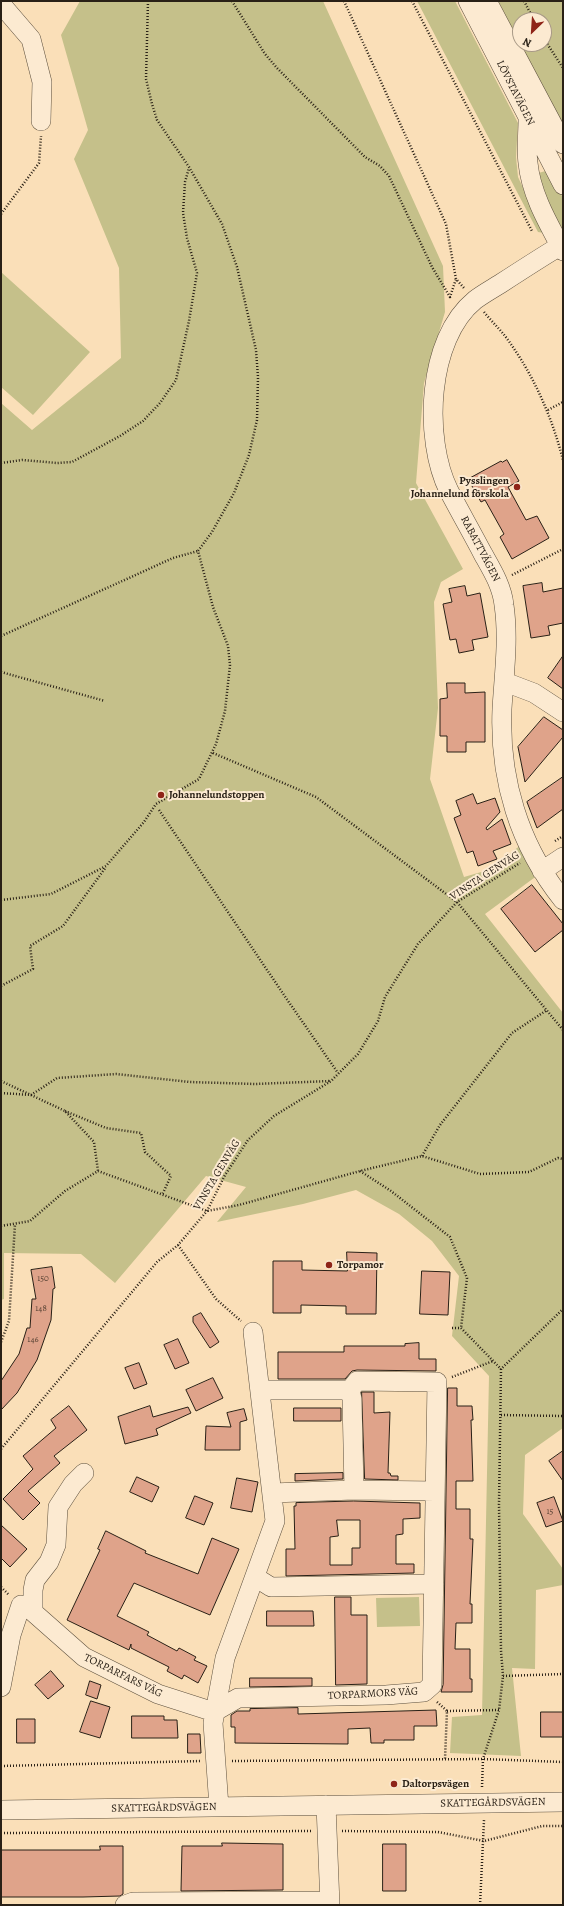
<!DOCTYPE html>
<html>
<head>
<meta charset="utf-8">
<style>
  body { margin:0 }
  #map { position:relative; width:564px; height:1906px; overflow:hidden; background:#fadfb8; font-family:Alegreya,serif }
  canvas { display:block }
  .frame { position:absolute; inset:0; border:2px solid #292016; pointer-events:none }
  .north { position:absolute; left:512px; top:12px; width:40px; height:40px; box-sizing:border-box; background:#fcead1; border:1px solid #a89986; border-radius:50%; rotate:205deg; font-size:11px; font-weight:700; line-height:16px; text-align:center; color:#292016 }
  .north::after { content:''; display:block; margin:auto; width:14px; height:18px; background:#8f2418; clip-path:polygon(50% 0,100% 100%,50% 72%,0 100%) }
</style>
</head>
<body>
<div id="map">
<canvas width="564" height="1906"></canvas>
<div class="frame"></div>
<div class="north">N</div>
</div>
<script>
const context = document.querySelector('canvas').getContext('2d');
context.lineJoin = 'round';
function paint(path, color) {
  context.fillStyle = color;
  context.fill(path, 'evenodd');
}
function trace(path, color, width, dash) {
  context.strokeStyle = color;
  context.lineWidth = width;
  context.lineCap = dash ? 'butt' : 'round';
  context.setLineDash(dash || []);
  context.stroke(path);
}
function drawText(font, color, halo, rows, align = 'center') {
  context.font = font + ' Alegreya,serif';
  context.lineWidth = 4;
  context.setLineDash([]);
  context.textBaseline = 'middle';
  context.strokeStyle = halo;
  context.fillStyle = color;
  for (const [text, x, y, turn = 0] of rows) {
    context.save();
    context.translate(x, y);
    context.rotate((+turn || 0) * Math.PI / 180);
    context.textAlign = isNaN(turn) ? turn : align;
    if (halo) context.strokeText(text, 0, 0);
    context.fillText(text, 0, 0);
    context.restore();
  }
}
paint(new Path2D(`
  M80,1h243l120,265 2,46 -21,71 -8,100 47,86 -22,13 -7,20 4,106 -8,71 34,98 24,-7 33,-25 17,30 -53,39 78,99v415l-38,27 -2,59 40,55v16l-27,5 -1,79 -23,-1 9,88 -71,-3 2,-36 30,-2 7,-339 -37,-40 7,-60 -27,-35 -33,-27 -43,-24 -53,14 -86,18 29,-35 -40,-11 -91,107 -34,-29 -77,-1v46l-3,1v-897l31,27 89,-72 -2,-90 -45,-109 14,-29 -27,-95z
  M417,1h38l63,122 -2,34 2,20 26,56 -6,-1z
  M498,1h65v124l-43,-81h24v-24h-24v23z
  M549,170l14,28v40l-28,-64z
  M1,272l89,80 -57,63 -32,-28z
  M419,1597l1,29 -43,1 -1,-29z`), '#c5c08a');
const building = new Path2D(`
  M507,460l12,21 -11,6 18,33 11,-4 12,22 -37,21 -12,-22 4,-3 -19,-34 -4,2 -13,-23 33,-18 1,1z
  M542,583l1,9 20,-4v35l-15,3 2,9 -19,3 -8,-52z
  M465,586l2,10 13,-3 8,44 -16,3 2,10 -15,3 -3,-14 -6,1 -7,-36 9,-2 -3,-13z
  M563,656v33l-15,-11z
  M447,683h18v10l20,-1v50h-19v10h-19v-16h-7v-37l7,-1z
  M544,717l19,13v7l-38,45 -7,-35z
  M563,777v32l-26,19 -10,-26z
  M473,794l4,10 18,-6 5,14 -14,16 1,2 15,-11 9,25 -18,7 4,8 -19,7 -5,-15 -6,2 -13,-35 7,-3 -5,-14z
  M532,885l31,39v6l-28,22 -34,-43z
  M347,1252l30,1 -1,61h-30v-8l-45,-1v8h-28v-52h29v9l45,1z
  M52,1267l3,21 -2,1 -2,31 -14,40 -20,33 -16,17v-29l18,-27 8,-26h3l2,-29h4l-5,-29z
  M422,1271l28,1 -2,43 -28,-1z
  M201,1313l18,29 -9,6 -17,-26v-5z
  M178,1339l11,24 -14,6 -11,-24z
  M419,1343v16h17v12l-79,-1 -5,1 -7,8h-67v-27h66v-6h61v-2z
  M139,1363l8,21 -13,5 -9,-21z
  M213,1378l10,20 -27,13 -10,-21z
  M448,1388h9v18h15l1,14h-2l2,61h-17v28h14v30h3l-3,65h2v19h-16l-1,26h15v30h2v13h-31l2,-7z
  M362,1392h12v21l16,-1 -2,61h2l1,3h7v4l-33,-1z
  M69,1406l18,24 -33,26 6,7 -32,28 12,12 -17,17 -20,-21 30,-30 -10,-13 33,-28 -5,-8z
  M150,1406l3,11 35,-10 3,6 -35,16 2,6 -33,9 -7,-27z
  M294,1408h47v13h-47z
  M244,1409l3,11 -7,2v28h-35l1,-24 25,1 -4,-14z
  M563,1451v30l-14,-20z
  M343,1473v6l-48,2v-7z
  M137,1477l22,10 -7,15 -22,-10z
  M237,1478l21,4 -6,30 -21,-4z
  M195,1496l18,7 -9,22 -18,-7z
  M554,1497l9,24 -17,6 -9,-24z
  M354,1501l66,2v15l-17,1v15l-7,1v29h18v9l-128,3v-27h9l-1,-43h2v-3zM337,1520h23v28h-8v17h-22v-28l8,-1z
  M1,1525l26,24 -17,18 -9,-9z
  M106,1531l40,20 -1,2 53,21 14,-36 27,11 -29,66 -76,-32 -17,33 32,16 -2,3 30,16 2,-3 17,9 -2,3 13,6 -9,17 -14,-8 -2,4 -15,-8 2,-4 -38,-19v-4l-2,6 -62,-30 33,-70 -2,-1z
  M335,1597h16v18h16v69l-31,1z
  M267,1611h46l1,15h-47z
  M51,1671l13,15 -16,13 -13,-14z
  M250,1678h62v8l-62,1z
  M90,1681l11,4 -4,14 -11,-4z
  M91,1701l19,6 -10,31 -20,-6z
  M298,1708v6l138,-4 1,16h-23v14h-30v3h-13l-1,-15 -22,1v15l-113,-1v-16h-4v-12l6,-4h13v-2z
  M541,1712h22v25h-22z
  M132,1716h32v4h13l1,18h-46z
  M17,1719h18v24h-18z
  M188,1734h12l1,19h-13z
  M222,1843l61,1v46l-102,1 1,-45h40z
  M383,1844h23v47h-23z
  M100,1846h23v48l-3,2 -37,1h-82v-47h99z`);
paint(building, '#dfa38a');
trace(building, '#292016', 1);
const minor = new Path2D(`
  M468,1l95,184
  M487,1l76,143
  M1,4l30,35 11,43 -1,39
  M528,120c0,14 -2,29 0,43 3,31 20,60 35,88
  M560,246c-20,12 -40,25 -60,38 -8,5 -17,10 -25,16 -48,39 -52,139 -26,191 11,21 23,42 34,63 9,16 19,32 21,51 5,35 0,69 -2,104 -3,70 17,136 61,191
  M505,682l29,11 29,19
  M542,871l21,-14
  M84,1473l-11,11 -15,23 -2,38 -7,17 -14,18 -2,10v22l51,45 74,37 56,18 24,-14 148,-3 38,-3 8,-7 5,-303 -80,-1 -7,9h-90
  M354,1490l81,1
  M272,1493l82,-3 -2,-91 -2,-9
  M255,1577l16,10 163,-3
  M1,1687l10,-52 10,-30
  M326,1805l4,100
  M219,1807l-6,-84 12,-65 50,-137 -22,-189
  M1,1810l562,-8
  M125,1905l8,-3 197,-1`);
trace(minor, '#5d503e', 20);
trace(new Path2D(`
  M232,1l33,53 12,14 88,89 15,9 9,10 43,91 18,30 6,-18
  M344,1l102,223 10,55 8,9
  M412,1l120,230
  M524,1l10,19
  M544,39l19,29
  M1,214l38,-51 2,-27
  M484,312c8,10 17,18 24,28 26,36 44,77 55,120
  M548,410l15,-8
  M1,463l21,-3 35,3 15,-1 48,-26 23,-15 17,-18 16,-23 13,-59 8,-48 -10,-35 -4,-25 2,-31 4,-14
  M512,575l51,-26
  M1,636l172,-78 25,-7
  M1,672l104,29
  M213,753l103,44 141,105 106,128
  M159,810l127,188 52,75
  M555,841l8,-5
  M1,900l50,-6 55,-28 38,-44 12,-18 43,-25 17,-35 9,-33 5,-46 -2,-19 -15,-39 -15,-56 14,-19 22,-39 15,-38 8,-35 1,-43 -2,-27 -19,-83 -15,-43 -33,-57 -32,-47 -5,-16 -6,-25 2,-78
  M1,986l32,-17 -3,-23 33,-20 43,-59
  M1,1081l30,14 26,-17 59,-4 74,8 65,2 76,-3
  M1,1093l30,2 34,16 29,31 4,29
  M65,1111l41,17 35,5 4,19 26,24 -9,19
  M422,1156l18,-31 72,-92 35,-23
  M360,1171l31,20 59,46 17,41 -6,50
  M1,1226l29,-5 35,-30 33,-20 109,40 32,-6 121,-34 62,-15 58,18 49,-2 29,-14 5,1
  M178,1245l38,54 25,22
  M452,1328h9l40,41
  M1,1342l8,-21 6,-97
  M452,1377l41,-16
  M501,1415l62,1
  M1,1449l156,-187 21,-17 29,-34 18,-36 23,-35 26,-24 57,-35 27,-27 20,-33 7,-24 33,-53 39,-42 63,-39
  M1,1587l8,8
  M503,1676l60,-2
  M437,1702l10,9 -2,48
  M447,1711l52,-1
  M232,1761l251,-2 80,3
  M1,1766l200,-5
  M482,1787l1,-28 16,-49 4,-34 -2,-25 -2,-147 2,-135 62,-60
  M342,1831l96,1 46,9 58,-15h21
  M1,1833l310,-2
  M480,1905l4,-85`), '#292016', 2.5, [1, 2]);
trace(minor, '#fcead1', 19);
for (const [x, y, r, color] of [
  [517,487,4,"#8f2418"],
  [161,795,4,"#8f2418"],
  [329,1265,4,"#8f2418"],
  [394,1784,4,"#8f2418"]
]) {
  const dot = new Path2D();
  dot.arc(x, y, r, 0, 2 * Math.PI);
  context.fillStyle = color;
  context.fill(dot);
  trace(dot, '#fcead1', 1.5);
}
drawText('9px', '#564133', null, [
  ["150",43,1279],
  ["148",41,1309],
  ["146",33,1340],
  ["15",550,1512]
]);
drawText('11px', '#292016', '#fcead1', [
  ["LÖVSTAVÄGEN",515,93,63],
  ["RABATTVÄGEN",480,549,62],
  ["VINSTA GENVÄG",485,876,-33],
  ["VINSTA GENVÄG",217,1175,-59],
  ["TORPARFARS VÄG",123,1676,26],
  ["TORPARMORS VÄG",373,1694,-3],
  ["SKATTEGÅRDSVÄGEN",493,1803,-1],
  ["SKATTEGÅRDSVÄGEN",164,1808,-1]
]);
drawText('bold 11px', '#292016', '#fcead1', [
  ["Pysslingen",509,481,"right"],
  ["Johannelund förskola",509,494,"right"],
  ["Johannelundstoppen",169,795],
  ["Torpamor",337,1265],
  ["Daltorpsvägen",402,1784]
], 'left');
</script>
</body>
</html>
